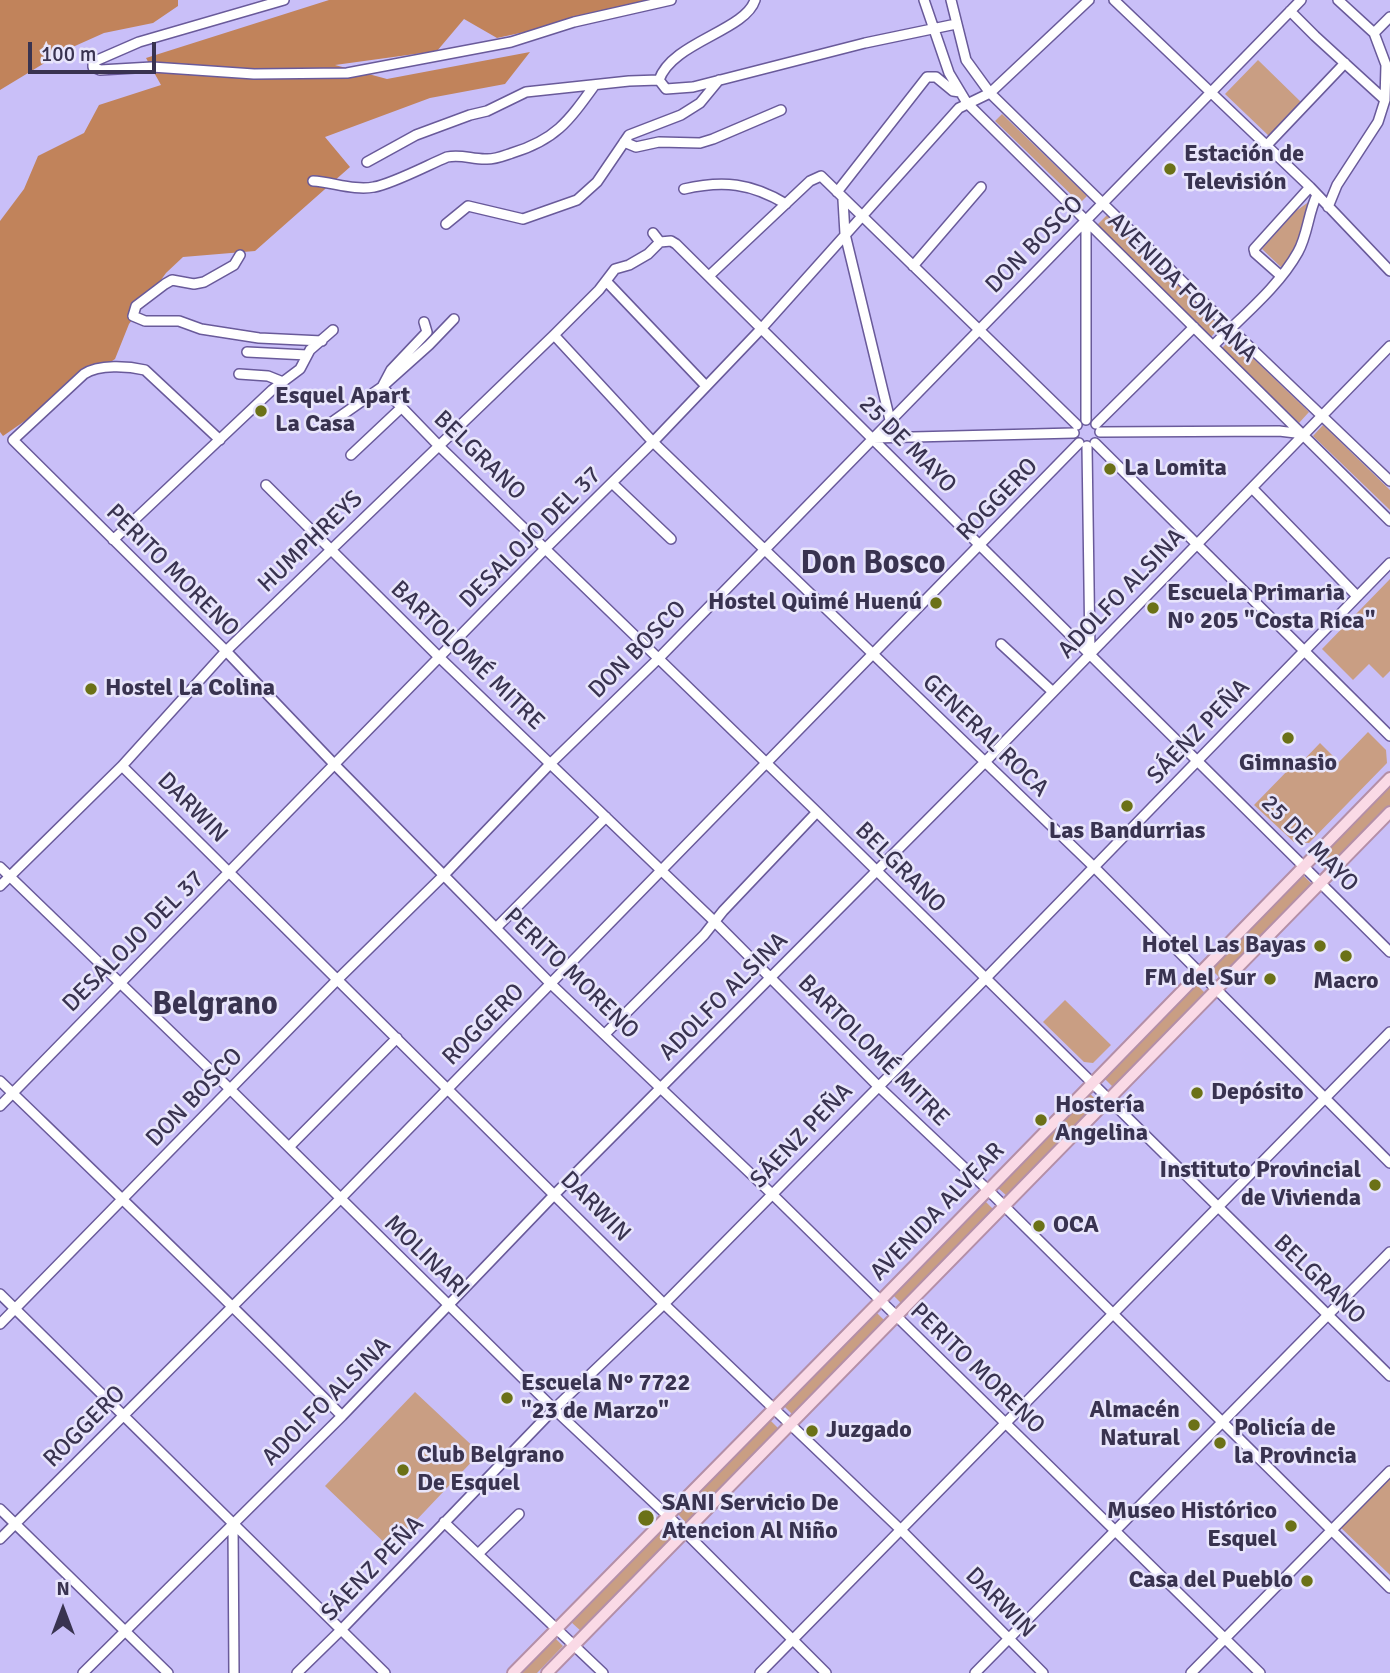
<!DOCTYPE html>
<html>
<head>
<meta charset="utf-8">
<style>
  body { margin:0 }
  #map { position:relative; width:1390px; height:1673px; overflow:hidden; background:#c9bff8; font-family:Signika,sans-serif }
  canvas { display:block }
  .north { position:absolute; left:28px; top:1575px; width:70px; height:70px; -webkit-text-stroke:5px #e8e5fb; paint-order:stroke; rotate:0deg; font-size:19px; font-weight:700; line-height:28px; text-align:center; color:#393350 }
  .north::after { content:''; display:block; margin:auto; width:24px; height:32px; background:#393350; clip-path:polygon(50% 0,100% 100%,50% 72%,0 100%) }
  .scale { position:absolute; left:28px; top:42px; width:128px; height:32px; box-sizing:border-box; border:4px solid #393350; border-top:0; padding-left:9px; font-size:21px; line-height:24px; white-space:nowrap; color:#393350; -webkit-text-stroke:5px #e8e5fb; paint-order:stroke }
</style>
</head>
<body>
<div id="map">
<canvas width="1390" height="1673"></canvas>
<div class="north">N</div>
<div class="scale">100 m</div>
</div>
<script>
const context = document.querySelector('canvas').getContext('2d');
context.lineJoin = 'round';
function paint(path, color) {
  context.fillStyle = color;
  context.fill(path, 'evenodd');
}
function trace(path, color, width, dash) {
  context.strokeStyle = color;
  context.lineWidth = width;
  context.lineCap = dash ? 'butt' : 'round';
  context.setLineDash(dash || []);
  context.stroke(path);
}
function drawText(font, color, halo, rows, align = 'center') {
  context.font = font + ' Signika,sans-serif';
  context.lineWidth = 5;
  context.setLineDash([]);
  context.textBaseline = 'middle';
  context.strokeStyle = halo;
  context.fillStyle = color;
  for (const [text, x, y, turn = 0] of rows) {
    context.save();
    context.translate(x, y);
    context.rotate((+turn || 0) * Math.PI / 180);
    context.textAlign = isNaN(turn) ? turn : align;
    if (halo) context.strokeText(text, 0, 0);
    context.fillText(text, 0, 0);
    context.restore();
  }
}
paint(new Path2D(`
  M1258,60l44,43 -32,34 -45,-43z
  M1002,114l85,82 -7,7 -85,-82z
  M1310,201l-11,40 -17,27 -20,-19 34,-38z
  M1107,215l114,111 -10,11 -114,-112z
  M1232,338l77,74 -10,11 -77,-75z
  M1323,425l67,65v20l-77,-74z
  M1390,579v92l-7,7 -14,-14 -16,16 -31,-31z
  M1368,732l18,18 1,13 -78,80 -15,-1 -40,-37 38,-39 3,3 25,-26 19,19z
  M1390,786v21l-63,64 -11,-10z
  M1303,875l10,10 -92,94 -10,-10z
  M1196,984l10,10 -92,94 -10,-10z
  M1065,1000l46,45 -18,18 -9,-1 -41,-40z
  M1089,1093l11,10 -92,94 -11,-10z
  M984,1200l10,10 -92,94 -10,-10z
  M875,1311l10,10 -91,95 -11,-11z
  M415,1392l65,61 -90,95 -65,-62z
  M770,1420l10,10 -92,95 -10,-11z
  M1390,1470v105l-53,-51z
  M663,1527l11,10 -92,95 -11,-10z
  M553,1636l10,10 -26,27h-20z`), '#c99e83');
paint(new Path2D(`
  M0,0h178v6l-25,17 -49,10 -38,17 -66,40z
  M329,0h324l-55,16 -101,22 -33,-19 -27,32 -102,14 52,14 143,-27 -25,32 -75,14 -105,39 25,30 -95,84 -72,6 -17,16 -37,51 -14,35 -112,77 -3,-4v-211l24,-32 14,-33 46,-23 15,-28 62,-20 -15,-27z`), '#c1835b');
const minor = new Path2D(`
  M284,0l-145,42 -46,20v5l7,3 52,-3 102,7 93,-1 164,-31 63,-20 97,-22
  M755,0c-10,31 -83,42 -96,80l7,9 27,-2 172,-44 91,-19
  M924,0l25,73 18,30 423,418
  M951,0l15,60 24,33 240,235 160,153
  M1114,0l196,187 80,84
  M1290,11l25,25 70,64
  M1374,33l16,-16
  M624,142l12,5 23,-5 41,1 13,-4 68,-29
  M1267,145l78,-82
  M367,162l49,-27 54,-20 17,-4 39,-19 103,-11 30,-1
  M313,181c19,1 42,10 61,6 18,-3 54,-22 73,-30 14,-3 24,2 38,2 9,1 18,-3 27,-6 43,-13 56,-31 82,-67
  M684,189c39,-9 67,-6 102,15
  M837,192l90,-115h9l17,14 7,1
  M843,200l2,34 45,186
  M1328,207l9,-22 41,-63 7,-22 1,-35 -12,-32 -36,-33
  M1086,219v201
  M446,224l22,-18 55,13 54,-19 20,-18 32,-47 52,-20 19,-12 19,-23
  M653,233l7,9
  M660,242l11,-1 5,3 714,708
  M240,255l-6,10 -30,17 -10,2 -22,-4 -7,4 -29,22 -3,10 12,5h34l22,8 58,9 63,3
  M913,266l68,-79
  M709,276l101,-95 11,-5 256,249
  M1281,276l-26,-23 -1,-4 56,-62
  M606,281l100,105
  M454,319l-25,26 -47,42 57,59 378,366 573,564
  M554,335l99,107 441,425 296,296
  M1213,346c28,-29 65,-58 85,-94 10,-18 10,-39 19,-57
  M247,352l60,3
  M239,374l29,2 15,6
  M1096,424l98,-97
  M325,427l57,-40 9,-17 36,-38 -3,-10
  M1100,432l179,-1 25,3
  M873,438l201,-5
  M220,440l-75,-70c-17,-4 -46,-6 -61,4l-71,66 213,211 109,114 216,219 221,210 488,479
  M1095,443l295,293
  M1087,446l3,208
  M351,455l51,-48
  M612,483l59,56
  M266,485l174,173 274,263 164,165 110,104 402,398
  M1253,489l104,107
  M113,540l159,-150 28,-21 10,-19 23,-20
  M1001,644l52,48
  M122,766l542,538 237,226 142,143
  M0,867l231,223 323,319 132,124 140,140
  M0,886l122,-120 104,-115 328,-316 45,-45 16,-21 14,-4 19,-11 12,-12
  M496,928l110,-111
  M605,1034l99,-99 19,-24 94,-99
  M0,1081c115,111 230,221 342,335
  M0,1106l546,-558 107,-106 108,-113 198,-221 31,-15 99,-93
  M289,1147l108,-109
  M0,1294l385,379
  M0,1324l337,-344 107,-105 106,-111 109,-106 642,-658
  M0,1509l168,164
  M444,1522l159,151
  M233,1524l1,149
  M0,1539l340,-340 739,-756
  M478,1554l41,-40
  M83,1673l259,-257 213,-222 429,-431 406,-417
  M297,1673l44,-43 213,-221 110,-105 321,-325 405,-416
  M760,1673l630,-641
  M975,1673l415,-421
  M1191,1673l199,-202`);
const major = new Path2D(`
  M513,1673l367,-372 510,-523
  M547,1673l843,-861`);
trace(minor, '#695a9a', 12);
trace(major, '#b48fa7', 14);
trace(minor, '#fff', 9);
trace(major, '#fadae6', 10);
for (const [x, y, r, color] of [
  [1170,169,7,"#6b7117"],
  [261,411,7,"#6b7117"],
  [1110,469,7,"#6b7117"],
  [936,603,7,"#6b7117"],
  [1153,608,7,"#6b7117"],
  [91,689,7,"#6b7117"],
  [1288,738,7,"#6b7117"],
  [1127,806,7,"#6b7117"],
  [1320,946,7,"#6b7117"],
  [1346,956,7,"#6b7117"],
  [1270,979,7,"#6b7117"],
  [1197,1093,7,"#6b7117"],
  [1041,1120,7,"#6b7117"],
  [1375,1185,7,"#6b7117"],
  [1039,1226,7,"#6b7117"],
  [507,1398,7,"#6b7117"],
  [1194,1425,7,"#6b7117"],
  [812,1431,7,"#6b7117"],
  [1220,1443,7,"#6b7117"],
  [403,1470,7,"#6b7117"],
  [646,1518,9,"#6b7117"],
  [1291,1526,7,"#6b7117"],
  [1307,1581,7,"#6b7117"]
]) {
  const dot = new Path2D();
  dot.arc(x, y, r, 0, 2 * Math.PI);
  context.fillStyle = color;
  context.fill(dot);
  trace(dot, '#e8e5fb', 2.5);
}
drawText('bold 24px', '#393350', '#e8e5fb', [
  ["Estación de",1184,155],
  ["Televisión",1184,183],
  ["Esquel Apart",275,397],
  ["La Casa",275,425],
  ["La Lomita",1124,469],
  ["Escuela Primaria",1167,594],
  ["Nº 205 \"Costa Rica\"",1167,622],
  ["Hostel Quimé Huenú",922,603,"right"],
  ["Hostel La Colina",105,689],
  ["Gimnasio",1288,764,"center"],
  ["Las Bandurrias",1127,832,"center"],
  ["Hotel Las Bayas",1306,946,"right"],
  ["FM del Sur",1256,979,"right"],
  ["Macro",1346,982,"center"],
  ["Depósito",1211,1093],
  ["Hostería",1055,1106],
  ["Angelina",1055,1134],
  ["Instituto Provincial",1361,1171,"right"],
  ["de Vivienda",1361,1199,"right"],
  ["OCA",1053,1226],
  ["Escuela N° 7722",521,1384],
  ["\"23 de Marzo\"",521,1412],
  ["Almacén",1180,1411,"right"],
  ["Natural",1180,1439,"right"],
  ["Policía de",1234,1429],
  ["la Provincia",1234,1457],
  ["Juzgado",826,1431],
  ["Club Belgrano",417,1456],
  ["De Esquel",417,1484],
  ["SANI Servicio De",662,1504],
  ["Atencion Al Niño",662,1532],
  ["Museo Histórico",1277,1512,"right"],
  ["Esquel",1277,1540,"right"],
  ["Casa del Pueblo",1293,1581,"right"]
], 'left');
drawText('24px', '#393350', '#e8e5fb', [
  ["DON BOSCO",1035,245,-45],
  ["AVENIDA FONTANA",1182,288,45],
  ["25 DE MAYO",907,445,45],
  ["BELGRANO",479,456,44],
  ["ROGGERO",998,500,-46],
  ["DESALOJO DEL 37",531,538,-45],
  ["HUMPHREYS",311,542,-44],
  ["PERITO MORENO",172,571,45],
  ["ADOLFO ALSINA",1122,594,-46],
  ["DON BOSCO",638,650,-45],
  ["BARTOLOMÉ MITRE",467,656,44],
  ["SÁENZ PEÑA",1199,732,-46],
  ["GENERAL ROCA",985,736,44],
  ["DARWIN",192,808,45],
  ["25 DE MAYO",1309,844,45],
  ["BELGRANO",900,868,45],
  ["DESALOJO DEL 37",134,942,-45],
  ["PERITO MORENO",571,974,44],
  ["ADOLFO ALSINA",724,997,-45],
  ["ROGGERO",484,1025,-45],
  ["BARTOLOMÉ MITRE",873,1051,45],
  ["DON BOSCO",195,1098,-46],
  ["SÁENZ PEÑA",802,1136,-46],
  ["DARWIN",595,1207,45],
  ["AVENIDA ALVEAR",938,1212,-46],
  ["MOLINARI",426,1257,44],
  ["BELGRANO",1319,1280,44],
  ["PERITO MORENO",977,1369,44],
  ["ADOLFO ALSINA",327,1402,-45],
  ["ROGGERO",85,1427,-45],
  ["SÁENZ PEÑA",373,1569,-46],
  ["DARWIN",1000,1603,45]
]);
drawText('bold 32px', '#393350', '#e8e5fb', [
  ["Don Bosco",873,565],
  ["Belgrano",215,1006]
]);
</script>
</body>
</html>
